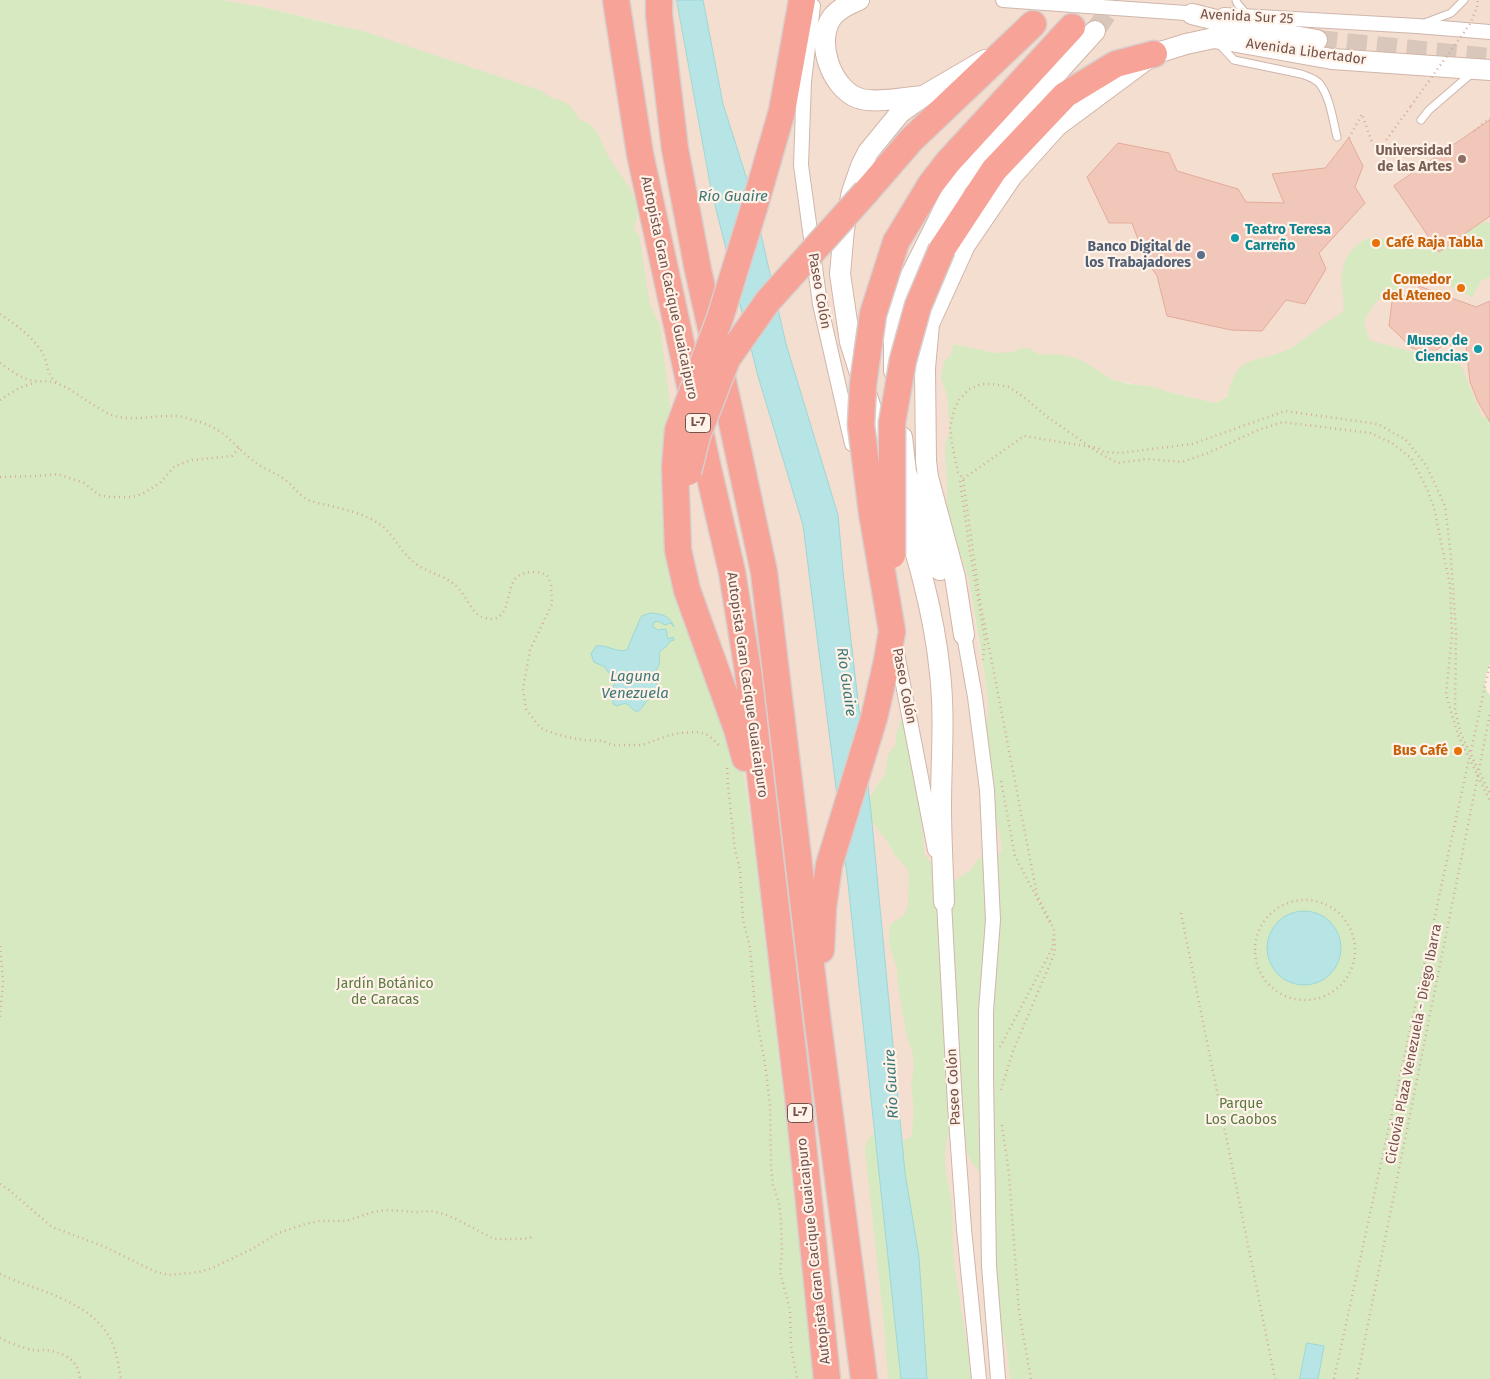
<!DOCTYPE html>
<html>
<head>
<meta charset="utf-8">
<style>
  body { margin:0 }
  canvas { display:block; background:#fceee2 }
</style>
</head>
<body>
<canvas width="1490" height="1379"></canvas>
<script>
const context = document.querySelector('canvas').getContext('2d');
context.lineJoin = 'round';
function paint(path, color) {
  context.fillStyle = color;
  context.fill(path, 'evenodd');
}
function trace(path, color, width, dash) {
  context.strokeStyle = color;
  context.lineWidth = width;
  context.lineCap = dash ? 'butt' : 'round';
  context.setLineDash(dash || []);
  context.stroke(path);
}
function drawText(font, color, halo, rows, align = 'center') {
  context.font = font + ' "Fira Sans",sans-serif';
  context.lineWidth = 4.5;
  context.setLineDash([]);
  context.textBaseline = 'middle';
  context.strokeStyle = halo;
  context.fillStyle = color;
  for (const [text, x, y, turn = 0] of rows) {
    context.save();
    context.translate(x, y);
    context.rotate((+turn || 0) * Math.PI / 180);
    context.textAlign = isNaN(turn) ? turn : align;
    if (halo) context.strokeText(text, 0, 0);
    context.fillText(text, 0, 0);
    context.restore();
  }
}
paint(new Path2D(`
  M222,0h1268v422l-163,-90 -111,71 -262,-59v127l24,168 20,114 10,78 -8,461 10,87h-195l-15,-153 -27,-213 -17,-152 -11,-79 -256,-708 -152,-49 -74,-18z`), '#f4ded0');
paint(new Path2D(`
  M0,0h222l41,7 81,20 16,3 182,61 9,7 10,2 5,3 5,4 9,13 10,4 8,10 11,24 22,32 5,12 2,11 -4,16 5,7 11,69 10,21 11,87 -5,46 79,323 11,79 20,174 24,191 15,153h-815z
  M1490,222v55l-9,4 -9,16 -33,-16 -20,-3 -17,10 -17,6 -10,9 -11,18 1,5 4,14 92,25 21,52 8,-1v248c-4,12 -9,21 0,31v684h-480l-4,-33 -8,-31 -3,-84 -12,-55 -11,-13 -3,-6 -3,-10 -1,-13 -1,-5 -5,-5 -9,4 -3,12 -2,15 1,18 6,30 1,53 19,123h-84l-4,-55 -19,-174 2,-9 7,-8h10l15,8h4l9,-5 1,-18 1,-5 -3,-28 3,-17 -1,-14 -6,-17 -9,-49 -1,-19 -8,-24v-15l1,-5 14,-10 4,-9 1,-30 -1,-6 -14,-16 -5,-10 -19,-25 -3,-15 10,-19 8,-10 3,-20 8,-11v-9l6,-19 5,-1 13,71 4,68 24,29 8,-3 16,-11 5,-9 5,-3 17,-2 3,-4c-1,-11 -2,-23 -10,-32 -4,-4 -9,-7 -13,-11l11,-30 1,-16 -5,-10 -2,-25 4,-8v-21l-19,-119 -22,-65v-32l-2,-33 1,-8 4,-10 -3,-36 -6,-17 3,-16 3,-4 3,-1 4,-13 41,9 18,-1 9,-4h7l9,6 26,1 17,5 30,19 18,5 20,2 23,7 44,10 12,-7c9,-46 31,-31 63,-48 5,-3 8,-6 13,-9 11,-9 24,-17 36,-25l3,-3 1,-5c-1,-12 -4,-27 -1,-39 5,-16 19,-32 36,-29 20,3 38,12 58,8l38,-23z`), '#d7e9c1');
const water = new Path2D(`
  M677,0h26l20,104 29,91 34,149 52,171 5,57 28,240 34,361 14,84 8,122h-26l-53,-496 -45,-358 -45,-149 -47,-187z
  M651,613c11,1 18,2 23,14l-3,-4 -6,2 -7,-4 -5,2v4l5,3 8,-1 2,10 5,-2 1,3 -5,2 -3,5c-12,5 -3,11 -8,20 -1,2 -3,4 -4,7l4,14 -1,7 -1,-2c-9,3 -11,14 -19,19 -10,-5 -7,-12 -20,-6l-4,-2v-17l5,-10v-3l-10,-2 -3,-5 -11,-5 -3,-8 5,-8c11,-2 20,7 31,4l13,-31 2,-3z
  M1267 948a37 37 0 1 1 74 0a37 37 0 1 1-74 0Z
  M1307,1343l17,3 -6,33h-18z`);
paint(water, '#b7e5e5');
trace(water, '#9dd7d7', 1);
const building = new Path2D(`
  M1490,120v96l-51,36 -45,-66z
  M1349,138l14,28 -8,21 10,16 -46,50 7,16 -21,35 -19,-4 -24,31 -31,-1 -64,-14 -10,-40 -12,-18 -13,-35h-23l-22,-46 31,-34 51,10 8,18 61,18 8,13 38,1 -12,-29 53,-6z
  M1419,286l57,21 14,-6v121l-12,-20 -8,-20 -4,-37h-23l-10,8 -12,-2 -11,-4 -10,-11 -11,-10 4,-32 21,3z`);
paint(building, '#f1c7ba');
trace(building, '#e4ab9a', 1);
trace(new Path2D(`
  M1095,31l21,-31
  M1317,40l173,18`), '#dac7bc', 20, [20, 10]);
const lane = new Path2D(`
  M1236,0l1,3 11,13
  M1422,24l29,-11 13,-13
  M1219,44l15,16 67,14c6,2 13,4 18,9 11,13 14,38 18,54
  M1421,120l8,-10 43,-37`);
const street = new Path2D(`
  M1003,0l197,14
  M813,6l-9,75 -3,84 19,139 32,140
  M1224,15l193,11 73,6
  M964,635l11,62 12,93 6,130 -7,91v64l3,191 9,113
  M896,648l39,202
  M943,893l1,9 11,203 9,124 15,150`);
const secondary = new Path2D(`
  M859,0c-10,4 -19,8 -26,16 -19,24 -2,72 25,82 17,6 47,-1 65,-2
  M1192,14l56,14 69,12
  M894,371v-44l8,-34 55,-110 138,-152
  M902,437l4,35 34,98
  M887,459l-37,-117 -10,-68 4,-45 8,-37 9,-26 7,-14 32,-39 25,-18 60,-35
  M897,492c19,59 37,119 43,181 5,45 1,89 1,133 0,32 2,64 3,96
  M964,635l-9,-58 -27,-100 -2,-16 -1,-93 4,-44 36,-79 47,-69 45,-50 97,-72 32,-10 28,-6 118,21 158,11`);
const highway = new Path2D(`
  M616,0l24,154 67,310 25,108 16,99 50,424 29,284
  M659,0v15l16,134 23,121 32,143 34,159 52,436 48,371
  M866,192l45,-52 122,-116
  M754,208l28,-97 20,-111
  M896,242l35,-58 17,-22 124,-135
  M942,249l52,-79 71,-75 51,-31 38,-10
  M675,467l3,83 9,40 50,139 8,29
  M821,950l2,-43 6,-42 45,-147 13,-57 5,-30`);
trace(lane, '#cfb6ac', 9);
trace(street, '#cfb6ac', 16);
trace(secondary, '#d2b5a9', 22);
trace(highway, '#d8cecc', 29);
trace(new Path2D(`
  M1477,7l1,-7
  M1474,131l16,-13
  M1349,138l13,-24 9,26 8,10 32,-44
  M0,314c16,11 31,21 42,38 6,10 4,22 14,30 2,2 6,4 10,5 14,9 27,18 41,26 18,10 47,2 67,3 9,0 18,4 26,6 27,9 31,21 51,37 10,9 22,12 33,20 8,6 14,14 22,20 8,4 17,5 25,7 17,4 36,9 50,19 14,11 20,28 35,39 14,10 30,11 42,24 9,9 14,27 27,30 23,6 21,-20 27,-33 5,-15 23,-15 35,-10l4,9 1,20 -22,46 -7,39 3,20 11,15 7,6 19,6 20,4 20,1 9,4h30l28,-10 10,-2 19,-1 9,3 11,10
  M0,363c11,7 22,17 36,18 8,1 10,-1 20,2
  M0,400l19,-12 17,-6
  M0,477l37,-1 21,-2 26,9 15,12 11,2h22l10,-3 18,-11 14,-16 9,-4 9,-3 40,-4 7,-8
  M983,660l2,-20 -15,-88 -10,-71 64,-45 74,12 6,4 16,1 72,-9 93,-33 93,13 28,16 20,25 19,41 6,51 5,77 -1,76 6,24 29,60
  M1471,751l19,-88
  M727,768l1,18 7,64 5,20 3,50 7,27 5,61 10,56 5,40 1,62 2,19 6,18 2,19 1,31 -2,19 10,38 1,36 6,33
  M1479,770l11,-57
  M1001,781l14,75 36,69
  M1255 950a50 50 0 1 1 100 0a50 50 0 1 1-100 0Z
  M1181,913l94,466
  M0,946l3,35 -3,36
  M1000,1047l53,-100v-12
  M1001,1090l12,-39 42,-99 -1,-23 -17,-34 -57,-294 -17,-122 -5,-7 -6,-28 -2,-17 4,-17 5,-10 10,-11 13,-5h11l16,3 16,11 21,18 53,37 19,10 29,-4 35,3 26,-9 50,-23 25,-8 87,11 22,10 19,15 16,31 7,19 16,77 2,50 -6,59 12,41 32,66
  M1002,1125l7,49 10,138 12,67
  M0,1184l9,6 43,37 51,19 53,26 13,3 30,-3 13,-4 40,-19 26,-16 27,-9 14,-3h27l27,-9 13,-2 30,2 15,-1 13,3 12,5 38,20h28l13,-2
  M0,1274c38,18 92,26 112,68 5,12 7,25 9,37
  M0,1338c8,4 25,11 33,12 4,1 8,0 12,0 18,2 34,10 35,29
  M1334,1379l135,-620
  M1357,1379l121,-604`), '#d6ab9d', 2.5, [1, 4]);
trace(lane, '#fff', 7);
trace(street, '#fff', 14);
trace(secondary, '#fff', 20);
trace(highway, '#f7a398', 26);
const highwayBridge = new Path2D(`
  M675,467l3,-37 42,-112 34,-110
  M688,472l9,-36 30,-77 41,-58 98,-109
  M892,555v-132l11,-63 15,-54 24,-57
  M892,631l-20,-118 -11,-88 2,-40 10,-71 23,-72`);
trace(highwayBridge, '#d8cecc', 29, []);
trace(new Path2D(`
  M1411,106l59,-82 7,-17`), '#d6ab9d', 2.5, [1, 4]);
trace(highwayBridge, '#f7a398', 26);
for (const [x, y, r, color] of [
  [1462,159,5,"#8d6e63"],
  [1235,238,5,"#0f9aa8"],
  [1376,243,5,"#e8710a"],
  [1201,255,5,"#5c6f8a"],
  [1461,288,5,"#e8710a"],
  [1478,349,5,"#0f9aa8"],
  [1458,751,5,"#e8710a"]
]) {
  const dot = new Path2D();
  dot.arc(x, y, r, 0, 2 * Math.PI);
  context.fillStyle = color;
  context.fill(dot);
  trace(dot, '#fff2e8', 2);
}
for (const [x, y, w] of [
  [698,423,25],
  [800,1113,25]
]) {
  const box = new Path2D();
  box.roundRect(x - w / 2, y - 9.5, w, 19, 4);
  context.fillStyle = '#fff2e8';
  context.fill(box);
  trace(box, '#735149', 1);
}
drawText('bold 12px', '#735149', null, [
  ["L-7",698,423],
  ["L-7",800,1113]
]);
drawText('14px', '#735149', '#fff2e8', [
  ["Avenida Sur 25",1247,17,3],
  ["Avenida Libertador",1306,52,8],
  ["Autopista Gran Cacique Guaicaipuro",669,288,78],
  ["Paseo Colón",819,291,80],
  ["Autopista Gran Cacique Guaicaipuro",747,685,82],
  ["Paseo Colón",904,686,79],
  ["Ciclovía Plaza Venezuela - Diego Ibarra",1414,1044,-79],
  ["Paseo Colón",954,1087,-93],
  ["Autopista Gran Cacique Guaicaipuro",814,1251,-96]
]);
drawText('bold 14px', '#785e54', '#fff2e8', [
  ["Universidad",1452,151],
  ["de las Artes",1452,167]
], 'right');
drawText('bold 14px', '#0d838f', '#fff2e8', [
  ["Teatro Teresa",1245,230],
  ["Carreño",1245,246],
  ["Museo de",1468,341,"right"],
  ["Ciencias",1468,357,"right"]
], 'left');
drawText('bold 14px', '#c56008', '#fff2e8', [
  ["Café Raja Tabla",1386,243,"left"],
  ["Comedor",1451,280],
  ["del Ateneo",1451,296],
  ["Bus Café",1448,751]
], 'right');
drawText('bold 14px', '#4e5e75', '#fff2e8', [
  ["Banco Digital de",1191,247],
  ["los Trabajadores",1191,263]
], 'right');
drawText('14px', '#5a7941', '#fff2e8', [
  ["Jardín Botánico",385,984],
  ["de Caracas",385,1000],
  ["Parque",1241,1104],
  ["Los Caobos",1241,1120]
]);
drawText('italic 15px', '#3c7879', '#fff2e8', [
  ["Río Guaire",733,197],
  ["Laguna",635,677],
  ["Venezuela",635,694],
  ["Río Guaire",846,682,82],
  ["Río Guaire",892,1084,-93]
]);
</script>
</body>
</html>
